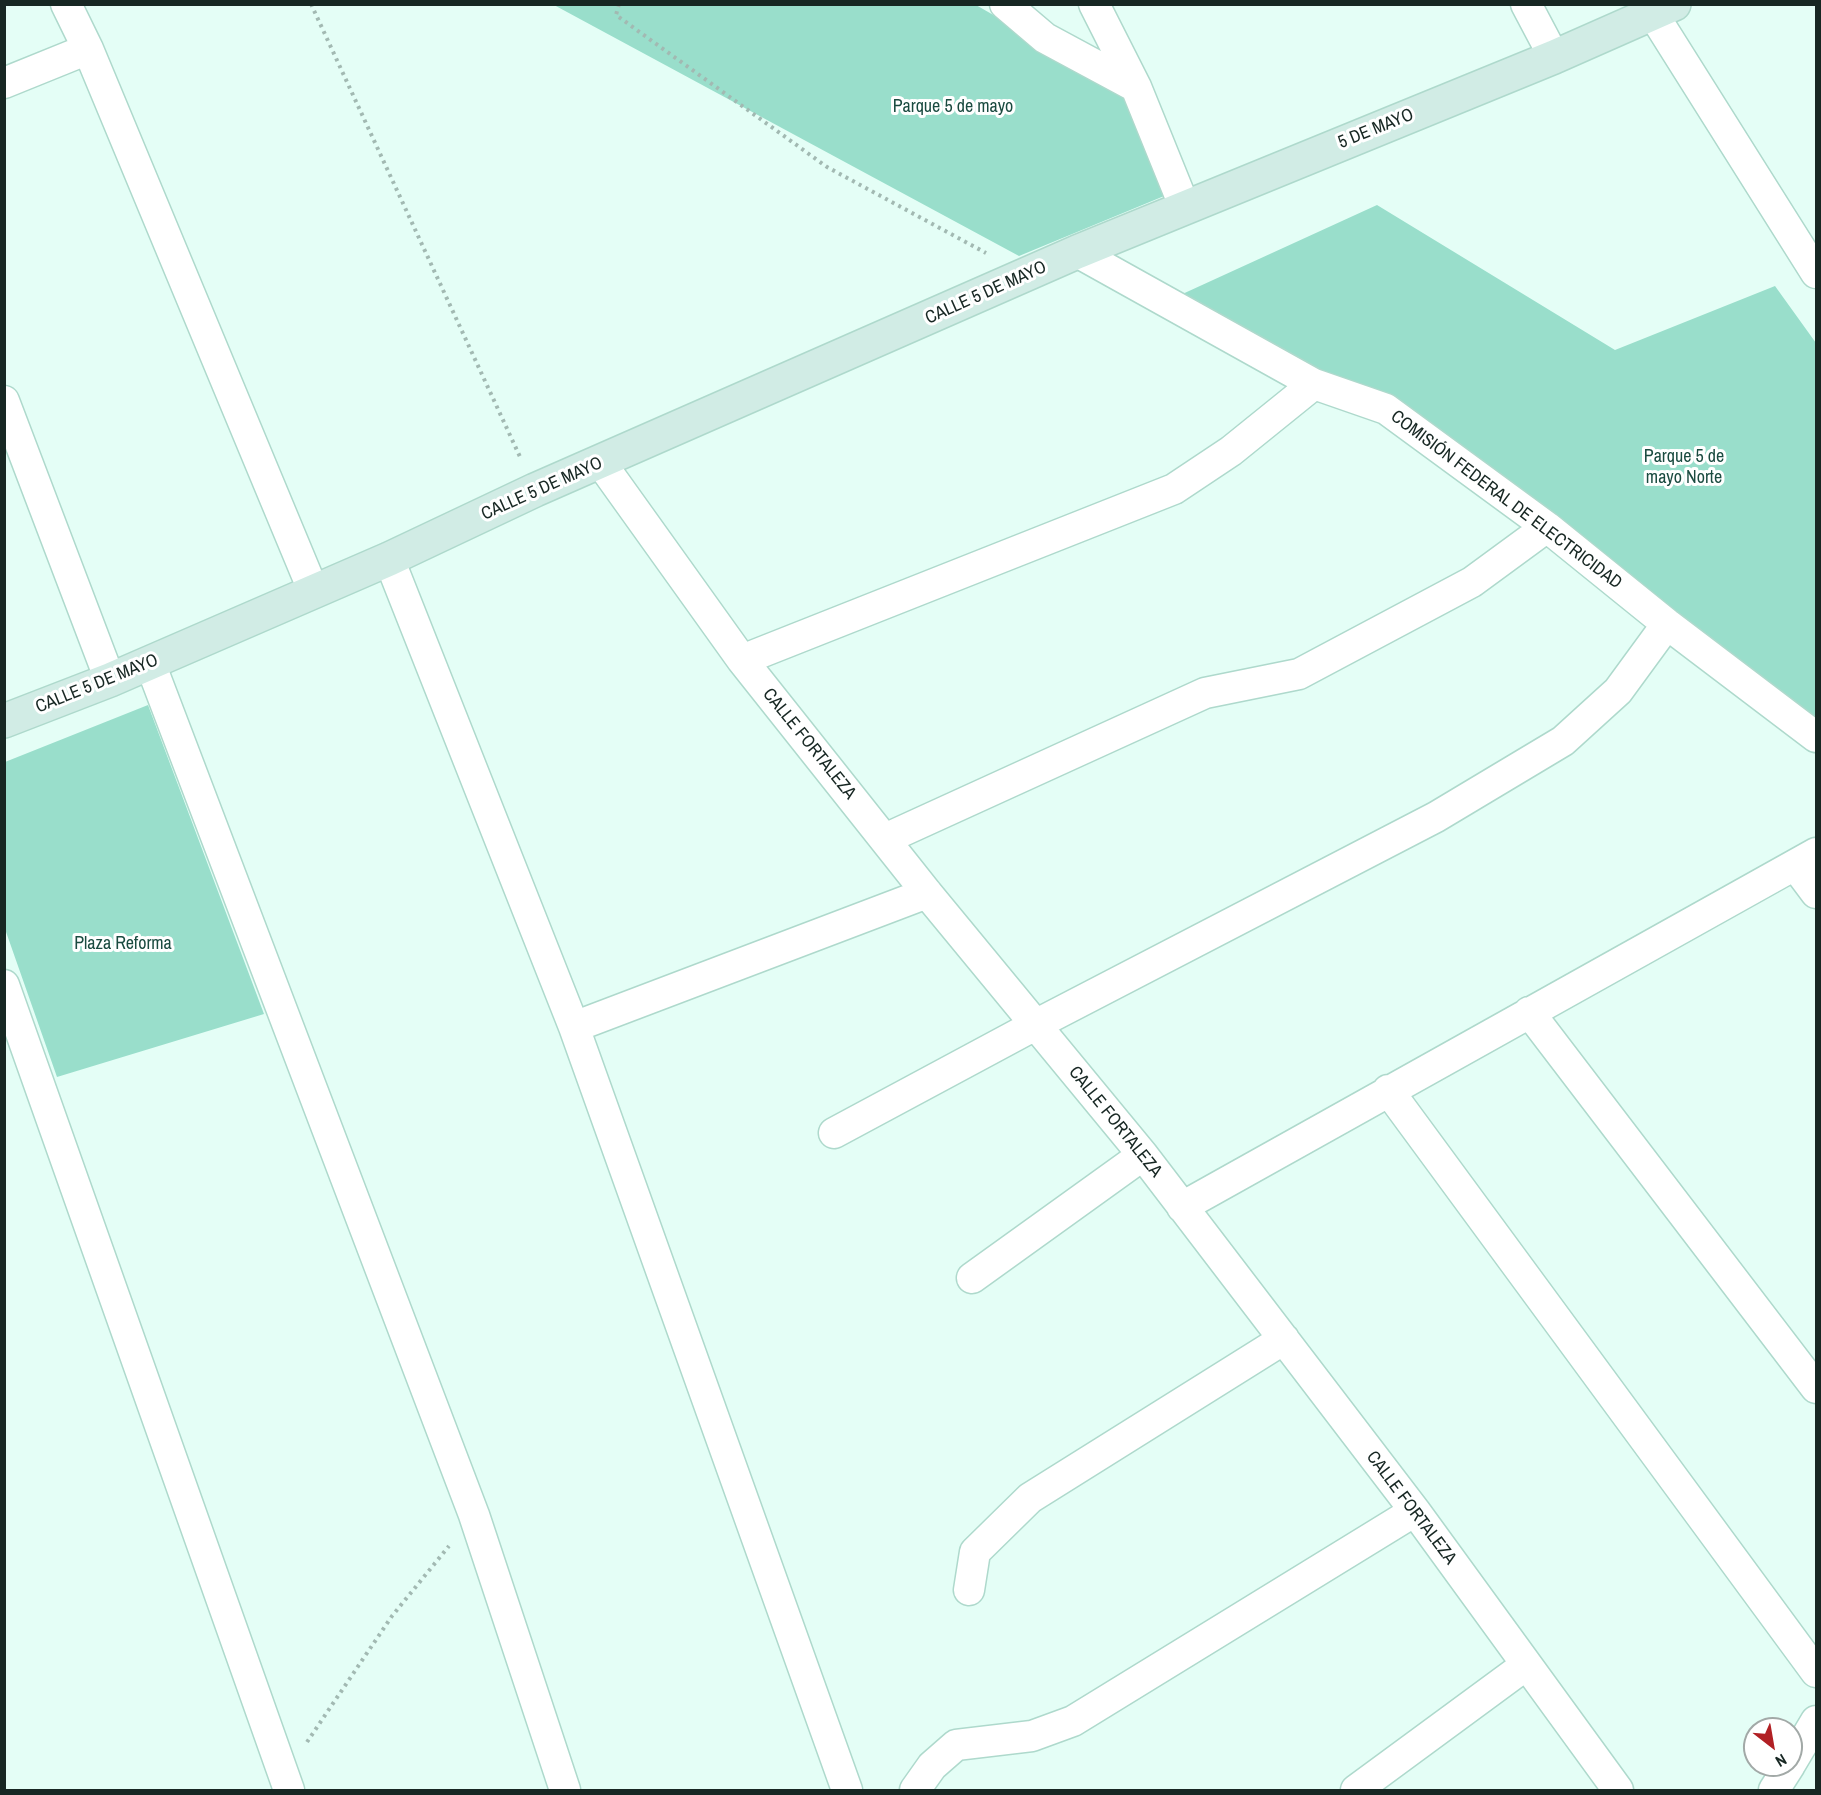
<!DOCTYPE html>
<html>
<head>
<meta charset="utf-8">
<style>
  body { margin:0 }
  #map { position:relative; width:1821px; height:1795px; overflow:hidden; background:#e4fef6; font-family:"Archivo Narrow",sans-serif }
  canvas { display:block }
  .frame { position:absolute; inset:0; border:6px solid #172723; pointer-events:none }
  .north { position:absolute; left:1743px; top:1717px; width:60px; height:60px; box-sizing:border-box; background:#fff; border:2px solid #a2a9a7; border-radius:50%; rotate:149deg; font-size:16px; font-weight:700; line-height:24px; text-align:center; color:#172723 }
  .north::after { content:''; display:block; margin:auto; width:21px; height:27px; background:#b12024; clip-path:polygon(50% 0,100% 100%,50% 72%,0 100%) }
</style>
</head>
<body>
<div id="map">
<canvas width="1821" height="1795"></canvas>
<div class="frame"></div>
<div class="north">N</div>
</div>
<script>
const context = document.querySelector('canvas').getContext('2d');
context.lineJoin = 'round';
function paint(path, color) {
  context.fillStyle = color;
  context.fill(path, 'evenodd');
}
function trace(path, color, width, dash) {
  context.strokeStyle = color;
  context.lineWidth = width;
  context.lineCap = dash ? 'butt' : 'round';
  context.setLineDash(dash || []);
  context.stroke(path);
}
function drawText(font, color, halo, rows, align = 'center') {
  context.font = font + ' "Archivo Narrow",sans-serif';
  context.lineWidth = 6;
  context.setLineDash([]);
  context.textBaseline = 'middle';
  context.strokeStyle = halo;
  context.fillStyle = color;
  for (const [text, x, y, turn = 0] of rows) {
    context.save();
    context.translate(x, y);
    context.rotate((+turn || 0) * Math.PI / 180);
    context.textAlign = isNaN(turn) ? turn : align;
    if (halo) context.strokeText(text, 0, 0);
    context.fillText(text, 0, 0);
    context.restore();
  }
}
paint(new Path2D(`
  M554,5h422l151,87 42,102 -150,62z
  M1377,205l238,145 160,-64 41,57v385l-429,-311 -233,-110z
  M148,705l116,309 -207,63 -52,-148v-167z`), '#99decb');
const street = new Path2D(`
  M66,4l22,45 225,541
  M1005,4l40,34 91,49
  M1094,4l42,83 49,121
  M1526,4l28,53
  M1653,14l163,259
  M4,83l84,-34
  M1077,252l237,132 72,25 161,118 120,97 149,113
  M4,401l106,279
  M601,463l141,197 185,233 216,262 272,356 203,279
  M389,559l185,468 273,763
  M742,660l432,-171 57,-38 83,-67
  M150,663l324,852 91,275
  M885,839l320,-146 94,-19 173,-92 75,-55
  M1795,865l21,28
  M4,985l285,805
  M1529,1012l287,376
  M574,1027l353,-134
  M1388,1090l428,582
  M834,1133l203,-109 399,-207 127,-76 55,-50 49,-67
  M1182,1207l634,-354
  M972,1278l171,-123
  M969,1590l6,-38 55,-54 254,-159
  M1791,1763l25,-42
  M915,1790l17,-24 24,-21 76,-9 41,-15 342,-210
  M1356,1790l170,-125
  M1774,1790l16,-25`);
const secondary = new Path2D(`
  M4,721l106,-41 279,-121 146,-69 542,-238 477,-195 120,-53`);
trace(street, '#aed9cc', 33);
trace(secondary, '#aed9cc', 36);
trace(new Path2D(`
  M311,4l210,455
  M619,4l-3,11 211,152 159,86
  M307,1742l85,-126 57,-70`), '#a2b9b2', 4, [3, 4.5]);
trace(street, '#fff', 30);
trace(secondary, '#d1ece5', 33);
drawText('18px', '#1a4b40', '#fff', [
  ["Parque 5 de mayo",953,107],
  ["Parque 5 de",1684,457],
  ["mayo Norte",1684,478],
  ["Plaza Reforma",123,944]
]);
drawText('18px', '#172723', '#fff', [
  ["5 DE MAYO",1376,129,-22],
  ["CALLE 5 DE MAYO",986,293,-24],
  ["CALLE 5 DE MAYO",542,489,-24],
  ["COMISIÓN FEDERAL DE ELECTRICIDAD",1506,500,37],
  ["CALLE 5 DE MAYO",97,684,-22],
  ["CALLE FORTALEZA",809,744,51],
  ["CALLE FORTALEZA",1115,1122,51],
  ["CALLE FORTALEZA",1411,1508,53]
]);
</script>
</body>
</html>
